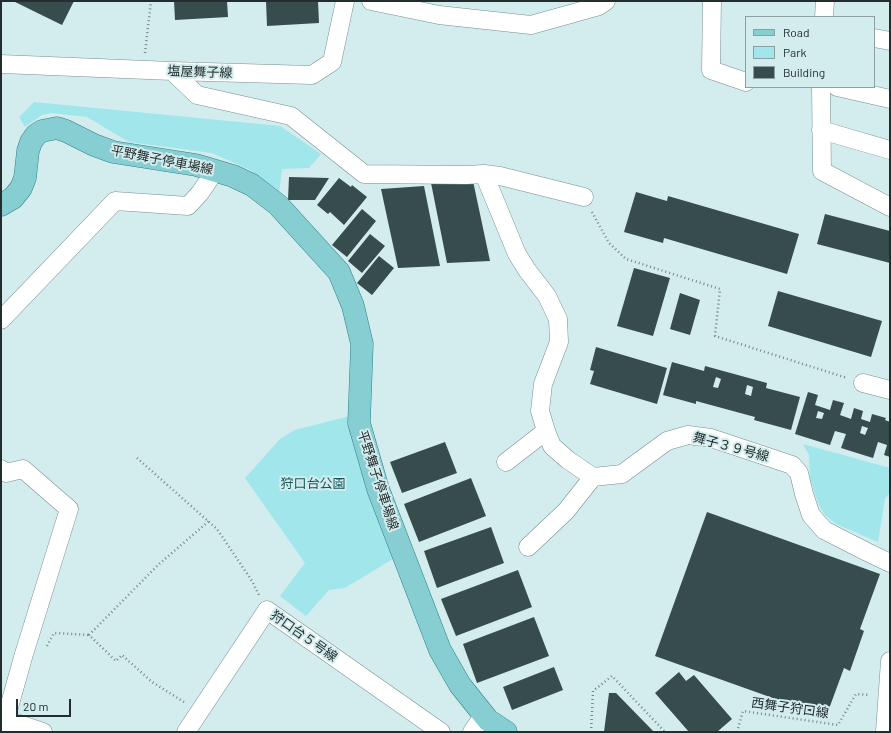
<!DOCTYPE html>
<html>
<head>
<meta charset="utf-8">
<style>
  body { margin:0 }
  #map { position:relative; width:891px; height:733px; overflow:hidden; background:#d3ecee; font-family:Barlow,sans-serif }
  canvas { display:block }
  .frame { position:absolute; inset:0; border:2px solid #242d2e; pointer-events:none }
  .legend { position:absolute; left:745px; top:16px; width:130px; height:72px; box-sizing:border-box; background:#d3ecee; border:1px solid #8da0a1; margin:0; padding:5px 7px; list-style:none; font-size:12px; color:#242d2e }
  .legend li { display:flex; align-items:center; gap:8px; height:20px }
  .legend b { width:20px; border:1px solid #8da0a1 }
  .scale { position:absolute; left:16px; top:699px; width:55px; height:18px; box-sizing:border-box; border:2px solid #242d2e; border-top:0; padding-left:5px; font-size:12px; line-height:14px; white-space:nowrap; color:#242d2e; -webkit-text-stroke:3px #d3ecee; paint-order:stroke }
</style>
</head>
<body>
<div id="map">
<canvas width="891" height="733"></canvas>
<div class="frame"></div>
<ul class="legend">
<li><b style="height:5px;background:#87ced3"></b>Road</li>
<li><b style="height:11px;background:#a0e6eb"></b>Park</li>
<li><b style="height:11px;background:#374c4d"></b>Building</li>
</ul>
<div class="scale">20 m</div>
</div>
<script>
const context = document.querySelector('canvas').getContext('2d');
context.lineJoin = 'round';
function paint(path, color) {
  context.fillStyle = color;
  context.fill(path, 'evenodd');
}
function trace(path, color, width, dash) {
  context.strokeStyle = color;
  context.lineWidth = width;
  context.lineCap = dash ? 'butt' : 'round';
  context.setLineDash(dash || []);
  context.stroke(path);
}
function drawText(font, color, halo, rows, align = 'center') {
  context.font = font + ' Barlow,"Noto Sans JP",sans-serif';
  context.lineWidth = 4;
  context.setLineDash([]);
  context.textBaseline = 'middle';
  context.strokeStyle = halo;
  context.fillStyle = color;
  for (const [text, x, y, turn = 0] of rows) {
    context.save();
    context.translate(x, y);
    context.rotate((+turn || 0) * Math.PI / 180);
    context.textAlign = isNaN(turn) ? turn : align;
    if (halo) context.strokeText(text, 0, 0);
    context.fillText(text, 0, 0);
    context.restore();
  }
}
paint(new Path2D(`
  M34,102l246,24 41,28 -12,14 -27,1 -3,24 -29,-23 -38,-17 -83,-11 -42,-25 -35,-4 -10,2 -17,12 -6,-10z
  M350,416l46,141 -51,31 -16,2 -23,26 -26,-20 25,-33 -60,-85 35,-39 15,-9z
  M803,444l87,24v25l-5,6 -7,43 -42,-18 -11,-9 -6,-10 -5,-14 -4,-14 -1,-22z`), '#a0e6eb');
paint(new Path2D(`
  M13,1h61l-12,24z
  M174,1h53l1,16 -53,3z
  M266,1h52l1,22 -52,3z
  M289,177l40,1 -14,22h-27z
  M339,178l12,9 1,-2 15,12 -23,28 -14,-13 -2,2 -11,-9z
  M473,181l17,80 -43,2 -16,-80z
  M424,186l16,80 -42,2 -17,-79z
  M636,192l31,9 1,-5 131,38 -12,40 -123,-36 -1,5 -39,-11z
  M362,209l14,12 -29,36 -15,-12z
  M825,214l65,17v32l-73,-19z
  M370,234l15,12 -23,27 -14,-12z
  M379,256l15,12 -22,27 -15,-12z
  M634,268l36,10 -17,58 -36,-10z
  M778,291l104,30 -11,36 -103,-31z
  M680,293l20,7 -10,35 -20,-6z
  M596,347l71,21 -10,36 -67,-20 4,-13 -4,-1z
  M672,362l32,9 1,-5 62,17 -1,5 34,9 -9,33 -37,-10 1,-3 -59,-16v3l-33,-9zM716,377l5,2 -3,9 -5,-1zM747,385l6,2 -2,9 -6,-2z
  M808,392l10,3 -3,10 15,5 3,-10 11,3 -4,12 11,4 3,-11 9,3 -2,8 9,3 2,-8 14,4 -1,2 5,2v35l-6,-2 3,-10 -9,-3 -5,16 -32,-10 5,-14 -11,-3 -5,14 -35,-11zM818,411l6,2 -2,6 -6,-1zM862,426l6,2 -3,7 -5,-2z
  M445,442l12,31 -55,20 -12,-31z
  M471,478l15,38 -67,26 -15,-38z
  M707,512l173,62 -20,55 4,2 -14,40 -6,-3 -18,49 -171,-61z
  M491,527l13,36 -67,25 -13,-37z
  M518,570l14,37 -76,29 -15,-37z
  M534,617l15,39 -72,27 -14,-39z
  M554,667l9,23 -51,20 -9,-23z
  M679,672l7,9 8,-6 38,44 -15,13h-28l-34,-39z
  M609,693h7l38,39h-50z`), '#374c4d');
const minor = new Path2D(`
  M371,1l68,14 92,10 68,-19 7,-5
  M712,1l-1,69 35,12
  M824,17l1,-16
  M874,38l16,3
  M1,64l171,7 140,4 20,-13 13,-61
  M172,71l25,24 94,21 73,58 102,1 18,-1 16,2 84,21
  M821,87l1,84 68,36
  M837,87l53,12
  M821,130l69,20
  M484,174l33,80 10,16 20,26 11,23 1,23 -16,42 -3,27 6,20 6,15 16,14 25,17 29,-3 45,-33 21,-6 23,3 81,27 7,8 5,21 7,21 13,15 43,22 23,11
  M1,320l114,-119 73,5 12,-13 15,-22
  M863,383l27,7
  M506,462l40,-31
  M1,469l5,4 17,-4 46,40 -45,145 -22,78
  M528,547l38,-36 27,-34
  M1,718l42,14
  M186,732l81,-122 174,122
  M472,732l12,-17
  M885,732l5,-71`);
const major = new Path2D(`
  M1,205l12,-7 8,-10 4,-10 3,-27 3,-9 5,-7 6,-4 15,-3 9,3 28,14 19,7 83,13 37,11 19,9 26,20 61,67 14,34 9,38 -3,79 19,66 62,161 20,35 28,35 18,12`);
trace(minor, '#778e90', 19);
trace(major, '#308186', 23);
trace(new Path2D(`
  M145,53l6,-52
  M592,212l17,31 17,16 94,30 -5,47 132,42
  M137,458l80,71 35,52 7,14
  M47,646l7,-13 35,2
  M184,702l-32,-20 -30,-27 -6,6 -27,-26 69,-70 51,-44
  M591,732l2,-41 19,-15 53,56
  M737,732l6,-21 95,14 18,-31 14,1`), '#758586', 2.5, [1, 3]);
trace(minor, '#fff', 18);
trace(major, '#87ced3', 22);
drawText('13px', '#242d2e', '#d3ecee', [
  ["塩屋舞子線",200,72,2],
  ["平野舞子停車場線",162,160,11],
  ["舞子３９号線",731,447,15],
  ["平野舞子停車場線",378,480,72],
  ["狩口台５号線",304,636,35],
  ["西舞子狩口線",790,708,8]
]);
drawText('13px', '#145559', '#d3ecee', [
  ["狩口台公園",313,484]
]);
</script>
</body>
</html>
